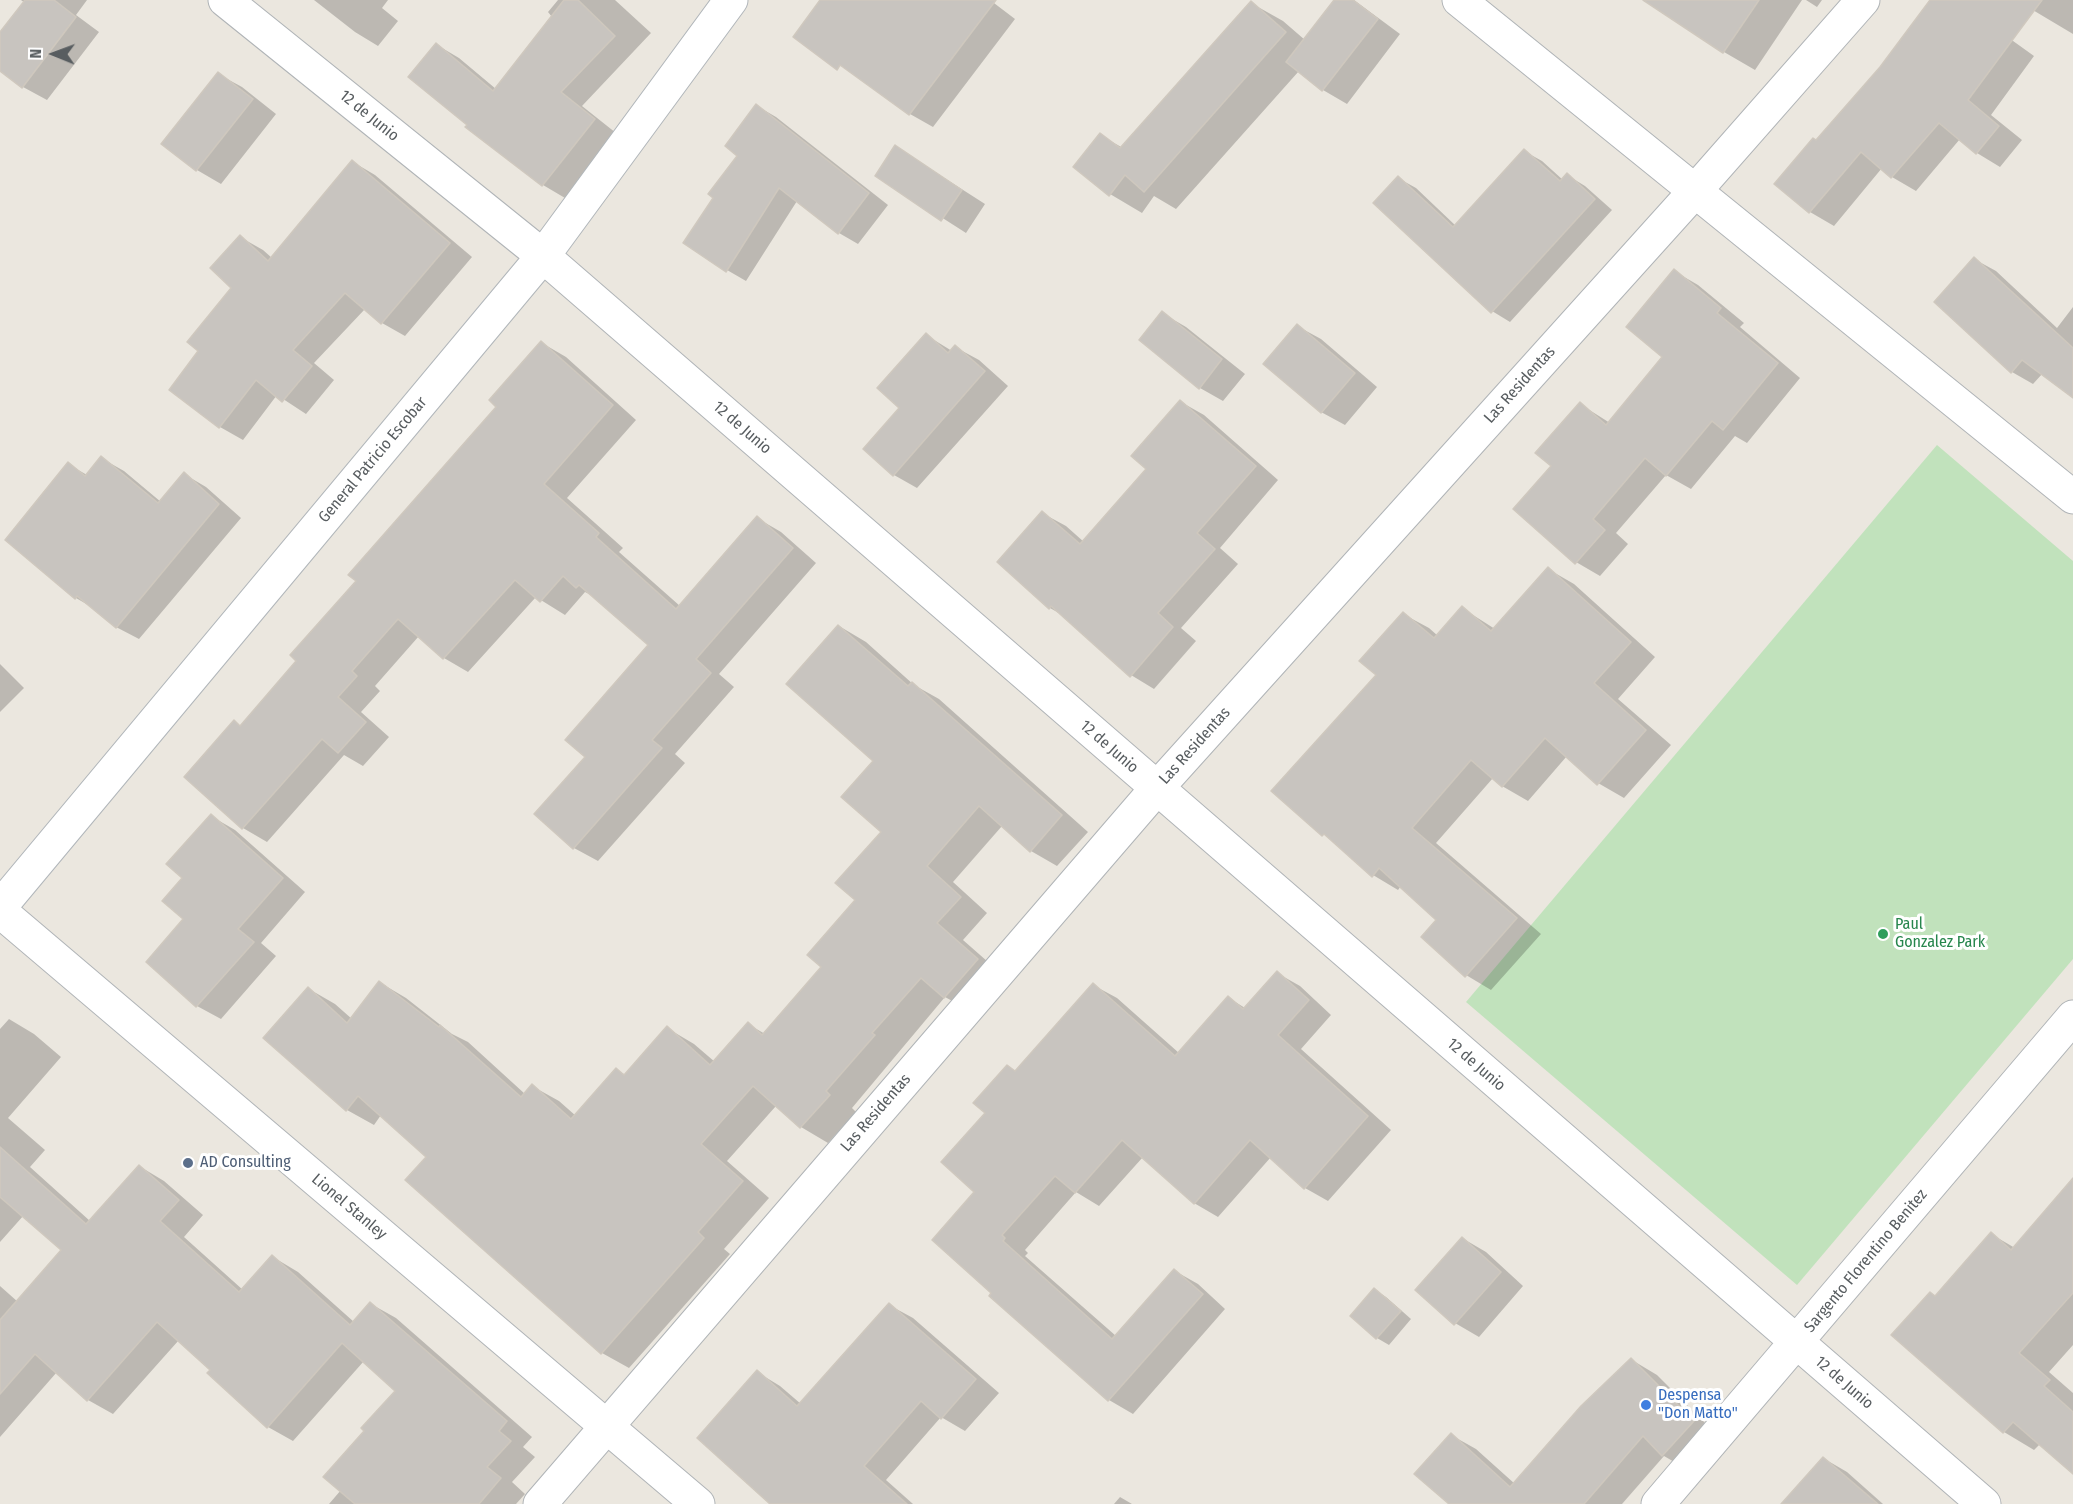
<!DOCTYPE html>
<html>
<head>
<meta charset="utf-8">
<style>
  body { margin:0 }
  #map { position:relative; width:2073px; height:1504px; overflow:hidden; background:#ebe7df; font-family:"Fira Sans Condensed",sans-serif }
  canvas { display:block }
  .north { position:absolute; left:24px; top:24px; width:60px; height:60px; -webkit-text-stroke:4px #fff; paint-order:stroke; rotate:271deg; font-size:16px; font-weight:700; line-height:24px; text-align:center; color:#585d60 }
  .north::after { content:''; display:block; margin:auto; width:21px; height:27px; background:#585d60; clip-path:polygon(50% 0,100% 100%,50% 72%,0 100%) }
</style>
</head>
<body>
<div id="map">
<canvas width="2073" height="1504"></canvas>
<div class="north">N</div>
</div>
<script>
const context = document.querySelector('canvas').getContext('2d');
context.lineJoin = 'round';
function paint(path, color) {
  context.fillStyle = color;
  context.fill(path, 'evenodd');
}
function trace(path, color, width, dash) {
  context.strokeStyle = color;
  context.lineWidth = width;
  context.lineCap = dash ? 'butt' : 'round';
  context.setLineDash(dash || []);
  context.stroke(path);
}
function drawText(font, color, halo, rows, align = 'center') {
  context.font = font + ' "Fira Sans Condensed",sans-serif';
  context.lineWidth = 6;
  context.setLineDash([]);
  context.textBaseline = 'middle';
  context.strokeStyle = halo;
  context.fillStyle = color;
  for (const [text, x, y, turn = 0] of rows) {
    context.save();
    context.translate(x, y);
    context.rotate((+turn || 0) * Math.PI / 180);
    context.textAlign = isNaN(turn) ? turn : align;
    if (halo) context.strokeText(text, 0, 0);
    context.fillText(text, 0, 0);
    context.restore();
  }
}
paint(new Path2D(`
  M1937,445l136,116v398l-276,326 -331,-283z`), '#c1e2bc');
paint(new Path2D(`
  M21,0h66l-11,15 23,17 -52,68 -24,-13 -23,-18v-34l25,-32z
  M314,0h74l-6,8 16,13 -20,25 -23,-14z
  M558,0h57l36,33 -69,73 34,27 -51,65 -22,-13 -76,-59 2,-2 -32,-79 22,13 37,31 56,-72 -4,-5z
  M897,0h93l25,19 -82,108 -23,-13z
  M1336,0h18l46,34 -53,70 -24,-14 -24,-19 -123,138 -22,-13 -12,17 -32,-19 -34,-27 24,-32 23,13 128,-145 32,18 22,19z
  M1646,0h156l-47,70 -31,-18z
  M1806,0h16l-5,7z
  M1932,0h24l78,56 -43,59 31,25 -22,27 -23,-14 -17,-14 -44,52 -24,-14 -10,-9 -48,58 -24,-14 -34,-28 41,-42 64,-74z
  M2016,0h57v34z
  M218,74l24,13 34,27 -55,70 -24,-14 -34,-26z
  M757,106l19,11 112,88 -30,39 -19,-11 -42,-32 -51,80 -19,-11 -12,-72 24,-42z
  M896,147l89,57 -19,29 -89,-57z
  M1524,151l18,10 21,19 4,-5 18,11 27,24 -102,112 -18,-11 -94,-133 18,10 40,38z
  M353,162l22,13 97,82 -67,79 -23,-13 -17,-14 -51,54 20,17 -28,34 -29,-19 -34,45 -23,-13 -49,-38 29,-38 33,-63 7,-51 23,13 9,8z
  M1974,259l22,12 61,57 16,-21v89l-30,-23 -10,11 -21,-12z
  M1674,271l24,14 46,38 -4,4 60,51 -53,65 -12,-7 -44,53 -25,-14 -50,58 12,11 -28,32 -24,-14 -23,-96 27,-62 30,19 54,-66z
  M1162,313l24,14 59,47 -22,27 -23,-13z
  M1297,326l24,13 56,48 -32,38 -24,-13z
  M926,335l26,16 3,-4 24,13 29,26 -91,102 -23,-13 7,-67z
  M542,343l24,14 70,63 -69,78 56,50 -4,4 61,54 77,-88 24,14 35,31 -97,111 15,13 -59,67 10,9 -87,98 -24,-13 13,-91 63,-112 -55,-48 -10,-5 -20,23 -29,-18 -68,75 -24,-14 -25,-22 -44,50 5,5 -19,21 28,25 -26,29 -19,-11 -77,87 -24,-14 -9,-106 7,4 58,-66 59,-79 140,-174z
  M1181,402l23,13 74,65 -58,68 18,16 -57,64 15,13 -42,48 -23,-14 -67,-59 -14,-8 -51,-46 43,-49 24,13 18,16 64,-73z
  M101,458l23,13 37,31 23,-28 22,13 35,31 -102,121 -23,-12 -21,-18 -19,-11 -69,-58 61,-76 19,11z
  M1548,569l26,15 81,73 -37,42 53,46 -47,53 -26,-15 -31,-27 -39,45 -26,-15 -9,-8 -57,65 105,91 -50,56 -25,-15 -28,-55 -37,-34 -3,4 -25,-15 -100,-84 106,-116 24,-61 26,14 9,8 24,-28 33,21z
  M839,626l27,16 48,43 25,14 149,133 -31,34 -26,-15 -29,-25 -49,56 34,31 -24,27 41,36 -32,36 -27,-15 -93,111 4,4 -28,31 -27,-16 -25,-21 -49,55 42,37 -45,51 6,5 -101,114 -27,-15 -174,-196 -47,-42 -7,10 -27,-15 -82,-72 44,-49 26,15 17,15 27,-37 27,16 46,36 16,8 57,52 7,-8 27,15 17,15 40,-46 10,5 41,-47 27,16 21,18 33,-38 17,10 58,-67 34,-67 26,-68 -8,-71z
  M0,664l24,24 -24,24z
  M211,816l24,14 70,62 -44,51 15,13 -55,63 -24,-13 -49,-44 37,-43 -1,-41z
  M1277,973l23,13 31,29 -30,34 90,81 -63,71 -23,-13 -34,-31 -53,60 -24,-14 -51,-46 -44,49 -23,-14 -51,58 3,3 -3,3 91,80 59,-65 23,13 27,25 -92,105 -24,-14 -118,-104 3,-3 -17,-101 10,-79 20,-47 9,6 77,-87 24,13 62,55 50,-55 16,10z
  M9,1019l25,15 27,23 -53,61 37,32 -15,17 60,54 49,-55 25,15 39,34 -19,22 59,53 30,-33 25,15 56,50 17,-18 25,14 136,119 -9,10 12,10 -23,25 13,12 -9,10h-187l12,-14 25,-59 31,-40 -33,-30 -71,80 -25,-14 -56,-58 -33,-29 -66,74 -25,-14 -31,-28 -57,65v-151l18,16 45,-52 -39,-35 -24,27v-213z
  M2073,1181v164l-24,27 24,21v80l-33,-29 -6,6 -30,-18 -68,-135 55,-63 24,14z
  M1462,1238l24,14 37,34 -44,51 -24,-14z
  M1375,1290l11,7 25,22 -22,26 -12,-7 -25,-22z
  M889,1305l24,13 86,75 -34,38 -24,-14 -55,63 27,24h-133l-23,-132 23,14 21,18z
  M1632,1360l25,15 61,61 -30,34 -24,-14 -42,48h-171v-69l25,14 39,35z
  M1823,1458l24,14 36,32h-100z
  M1120,1497l12,7h-18z`), '#0003');
const building = new Path2D(`
  M25,0h29l22,17 -54,71 -22,-17v-39z
  M564,0h14l37,36 -54,56 34,27 -53,67 -77,-59 2,-2 -59,-48 28,-34 57,48z
  M820,0h176l-87,115 -69,-50 -3,5 -44,-33z
  M1334,0h19l25,19 -56,72 -36,-29z
  M1643,0h116l-36,53z
  M1930,0h112l-74,100 31,26 -23,28 -37,-31 -48,55 -30,-26 -52,61 -35,-29 39,-46 3,2 64,-73z
  M1251,1l35,31 -142,160 -19,-17 -16,21 -36,-29 27,-34 20,15z
  M218,72l35,27 -57,72 -35,-27z
  M756,104l113,89 -31,41 -59,-46 -53,84 -43,-29 30,-45 -5,-4 29,-38 -12,-10z
  M895,145l67,45 -21,31 -66,-45z
  M1524,149l36,32 7,-8 28,26 -104,114 -118,-110 25,-27 55,51z
  M352,160l98,83 -69,81 -36,-31 -52,57 19,16 -30,36 -26,-22 -37,48 -50,-38 29,-39 -11,-9 44,-54 -21,-20 30,-33 28,26z
  M1974,257l99,91v50l-51,-38 -11,13 -77,-71z
  M1674,269l47,39 -4,5 61,50 -55,67 -11,-9 -46,55 -21,-18 -52,61 12,11 -30,34 -62,-55 38,-43 -16,-13 45,-51 26,23 56,-68 -36,-30z
  M1162,311l60,48 -23,30 -60,-49z
  M1297,324l58,49 -34,40 -58,-49z
  M926,333l22,20 7,-8 30,26 -92,105 -30,-27 36,-41 -22,-20z
  M541,341l72,64 -69,79 55,49 -3,4 80,72 81,-93 36,32 -97,111 15,14 -59,67 10,8 -89,101 -39,-35 51,-57 -20,-17 83,-95 -69,-60 -3,3 -13,-12 -23,26 -25,-22 -72,79 -45,-40 -46,52 5,5 -19,21 28,25 -28,31 -16,-14 -80,90 -58,-52 50,-57 6,6 56,-65 -6,-6 66,-74 -8,-6 148,-168 -7,-7z
  M1180,400l76,66 -59,67 18,16 -57,64 15,14 -43,50 -79,-71 -2,3 -52,-47 45,-51 38,33 66,-75 -15,-13z
  M101,456l57,47 26,-31 35,32 -103,124 -39,-32 -2,3 -70,-59 63,-78 17,14z
  M1548,567l83,75 -37,41 52,47 -49,55 -52,-47 -43,49 -31,-27 -59,68 105,90 -52,59 -44,-40 15,-17 -57,-52 -7,9 -48,-43 -2,2 -51,-45 105,-116 -17,-14 44,-49 31,26 28,-32 29,25z
  M838,625l70,61 4,-4 150,133 -32,37 -51,-46 -52,60 34,31 -24,26 41,36 -34,39 -23,-20 -49,55 3,2 -49,56 4,4 -30,33 -47,-42 -52,58 42,37 -45,51 6,6 -103,116 -196,-174 21,-23 -68,-61 -12,15 -83,-73 45,-51 39,36 32,-42 60,46 1,-2 81,72 11,-13 39,35 45,-51 8,7 43,-49 43,39 38,-43 14,13 59,-68 -14,-12 48,-55 -20,-17 46,-51 -40,-35 32,-36 -87,-77z
  M211,814l72,64 -45,51 16,13 -58,65 -50,-45 37,-43 -21,-18 20,-23 -16,-14z
  M1277,971l32,29 -31,35 90,81 -64,73 -54,-49 -56,64 -72,-64 -47,53 -20,-17 -53,59 3,3 -2,3 109,98 62,-70 29,25 -95,107 -119,-105 2,-3 -59,-53 42,-48 -33,-30 44,-49 -12,-10 34,-38 8,6 78,-88 82,73 53,-60 15,13z
  M0,1147l86,77 53,-59 40,35 -19,21 79,71 33,-37 78,70 20,-23 137,119 -8,10 12,10 -24,26 14,11 -22,26h-124l-32,-27 41,-46 -3,-3 34,-37 -53,-48 -75,85 -60,-55 3,-3 -53,-48 -70,79 -52,-47 -35,40v-74l61,-70 -61,-53z
  M2073,1178v115l-54,60 31,27 -6,6 29,26v62l-60,-52 -10,11 -112,-98 39,-43 5,4 56,-64 20,18z
  M1462,1237l39,35 -47,53 -39,-35z
  M1374,1288l27,23 -25,28 -26,-23z
  M889,1303l87,76 -35,40 -20,-18 -57,65 43,38h-137l-73,-66 60,-68 40,36z
  M1631,1358l63,63 -32,35 -19,-20 -59,68h-135l-35,-30 37,-41 59,54 71,-81z
  M1823,1457l55,47h-97z`);
paint(building, '#c8c4bf');
trace(building, '#cfc8be', 1.5);
const street = new Path2D(`
  M225,0l318,256 1441,1248
  M1459,0l614,497
  M0,911l698,593
  M540,1504l617,-716 538,-597 168,-191
  M1658,1504l415,-487`);
const secondary = new Path2D(`
  M0,907l543,-651 188,-256`);
trace(street, '#b0b4b7', 35);
trace(secondary, '#b1b6ba', 35);
trace(street, '#fff', 33);
trace(secondary, '#fff', 33);
for (const [x, y, r, color] of [
  [1883,934,6,"#2e9e5b"],
  [188,1163,6,"#5c6f8a"],
  [1646,1405,6,"#3f7fe0"]
]) {
  const dot = new Path2D();
  dot.arc(x, y, r, 0, 2 * Math.PI);
  context.fillStyle = color;
  context.fill(dot);
  trace(dot, '#fff', 2);
}
drawText('16px', '#585d60', '#fff', [
  ["12 de Junio",369,116,39],
  ["Las Residentas",1520,385,-48],
  ["12 de Junio",742,428,41],
  ["General Patricio Escobar",373,460,-50],
  ["Las Residentas",1195,746,-48],
  ["12 de Junio",1109,747,41],
  ["12 de Junio",1476,1065,41],
  ["Las Residentas",876,1113,-49],
  ["Lionel Stanley",349,1207,40],
  ["Sargento Florentino Benitez",1866,1261,-50],
  ["12 de Junio",1844,1383,41]
]);
drawText('16px', '#27864d', '#fff', [
  ["Paul",1895,925],
  ["Gonzalez Park",1895,943]
], 'left');
drawText('16px', '#4e5e75', '#fff', [
  ["AD Consulting",200,1163]
], 'left');
drawText('16px', '#366cbe', '#fff', [
  ["Despensa",1658,1396],
  ["\"Don Matto\"",1658,1414]
], 'left');
</script>
</body>
</html>
